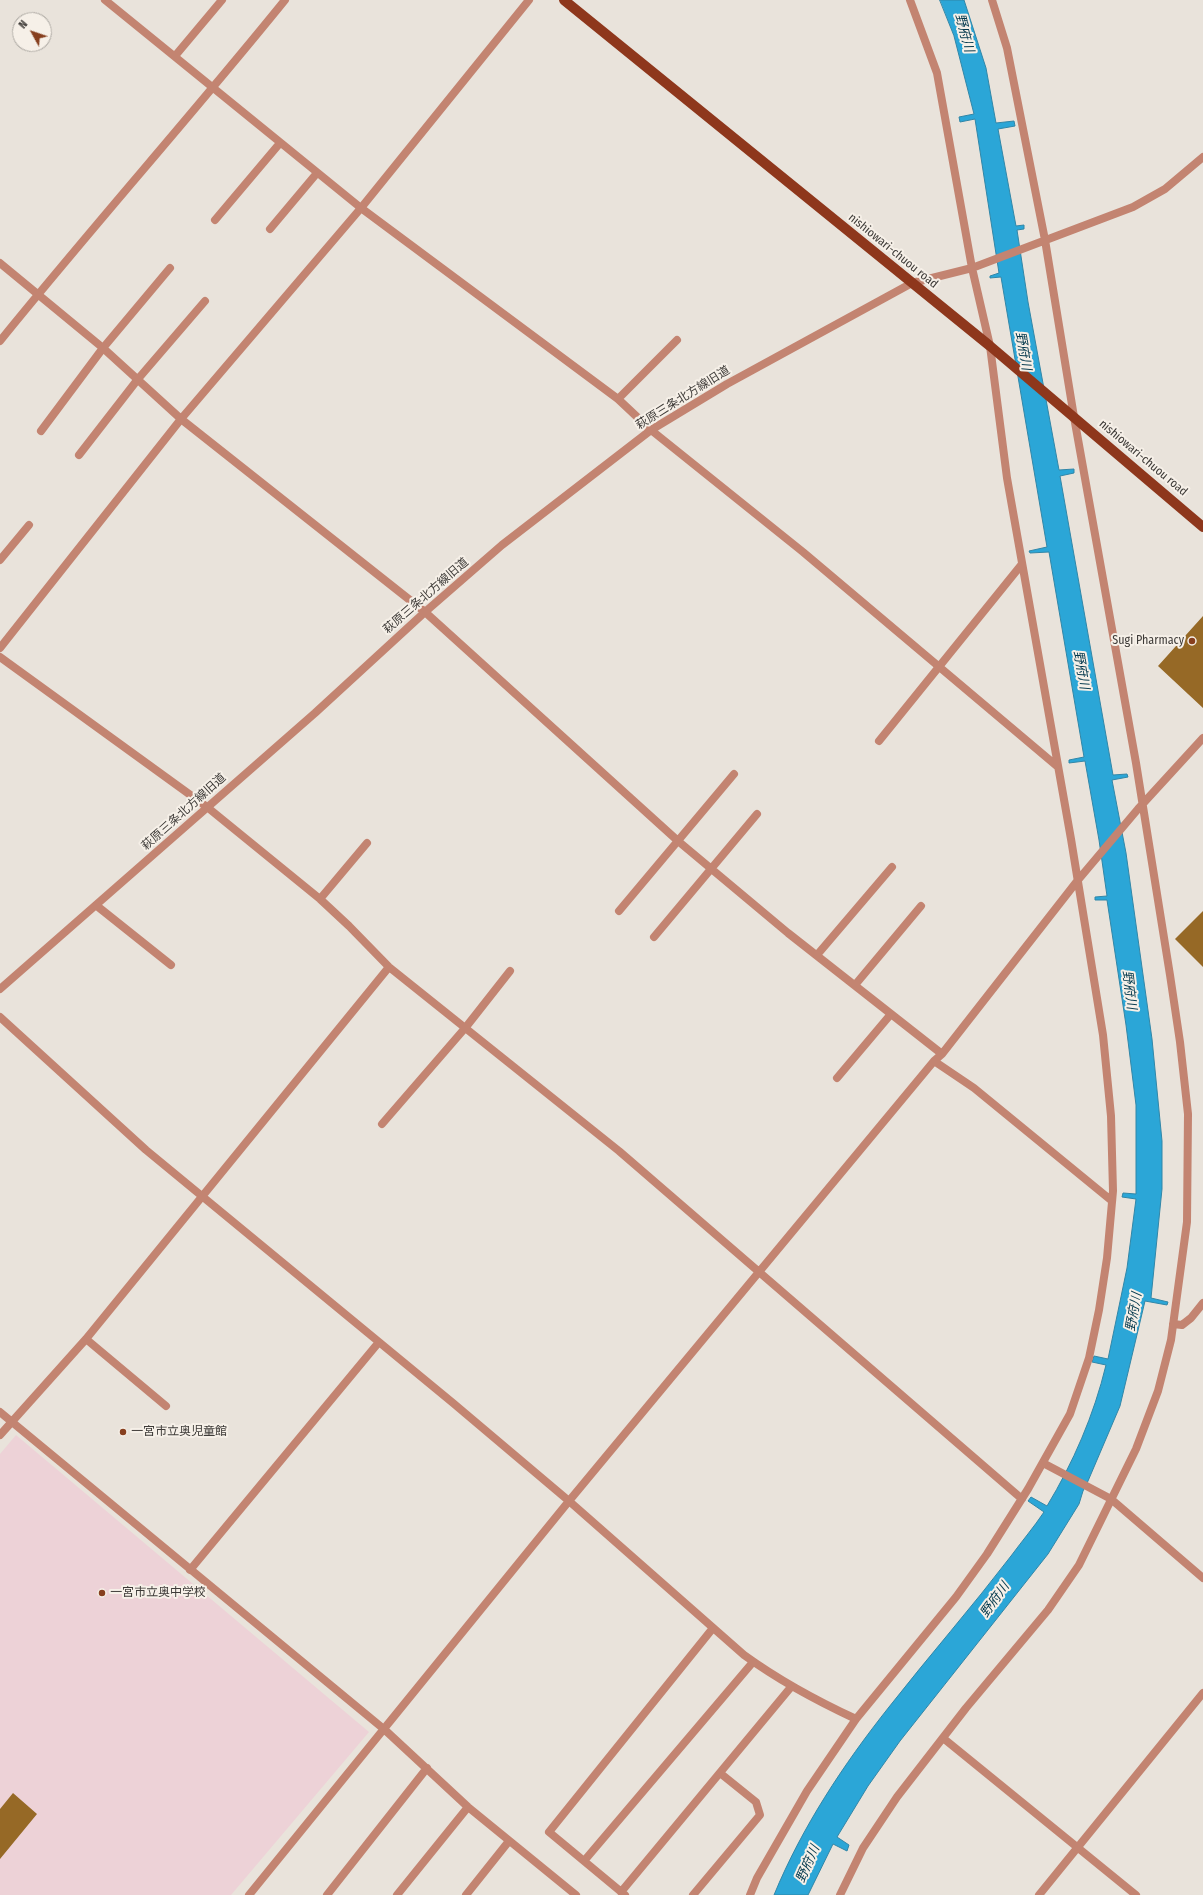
<!DOCTYPE html>
<html>
<head>
<meta charset="utf-8">
<style>
  body { margin:0 }
  #map { position:relative; width:1203px; height:1895px; overflow:hidden; background:#e9e3db; font-family:"Fira Sans Condensed",sans-serif }
  canvas { display:block }
  .north { position:absolute; left:12px; top:12px; width:40px; height:40px; box-sizing:border-box; background:#f6f0e8; border:1px solid #aca8a2; border-radius:50%; rotate:310deg; font-size:11px; font-weight:700; line-height:16px; text-align:center; color:#3e3b38 }
  .north::after { content:''; display:block; margin:auto; width:14px; height:18px; background:#873f1e; clip-path:polygon(50% 0,100% 100%,50% 72%,0 100%) }
</style>
</head>
<body>
<div id="map">
<canvas width="1203" height="1895"></canvas>
<div class="north">N</div>
</div>
<script>
const context = document.querySelector('canvas').getContext('2d');
context.lineJoin = 'round';
function paint(path, color) {
  context.fillStyle = color;
  context.fill(path, 'evenodd');
}
function trace(path, color, width, dash) {
  context.strokeStyle = color;
  context.lineWidth = width;
  context.lineCap = dash ? 'butt' : 'round';
  context.setLineDash(dash || []);
  context.stroke(path);
}
function drawText(font, color, halo, rows, align = 'center') {
  context.font = font + ' "Fira Sans Condensed","Noto Sans JP",sans-serif';
  context.lineWidth = 4;
  context.setLineDash([]);
  context.textBaseline = 'middle';
  context.strokeStyle = halo;
  context.fillStyle = color;
  for (const [text, x, y, turn = 0] of rows) {
    context.save();
    context.translate(x, y);
    context.rotate((+turn || 0) * Math.PI / 180);
    context.textAlign = isNaN(turn) ? turn : align;
    if (halo) context.strokeText(text, 0, 0);
    context.fillText(text, 0, 0);
    context.restore();
  }
}
paint(new Path2D(`
  M16,1435l353,297 -138,163h-231v-441z`), '#edd2d7');
const water = new Path2D(`
  M940,0h24l22,68 10,55 18,-2 1,5 -17,3 18,97 8,-1v4l-7,1 11,72 31,168 15,-1v4l-14,3 53,299 14,-1 1,3 -16,3 14,73 26,186 10,102v48l-11,109 17,4 -1,3 -22,-4 -25,105 -32,75 -5,10 -4,13 -31,50 -148,187 -32,45 -31,51 12,8 -2,6 -14,-7 -25,51h-34c28,-68 69,-130 115,-188 40,-51 83,-100 122,-151 11,-15 23,-29 33,-44l-16,-11 3,-4 16,9c26,-43 47,-91 59,-141l-14,-3 2,-6 14,3 19,-91 9,-69 -14,-2 1,-4 13,1v-89l-10,-80 -19,-125h-12v-3l12,-1 -8,-56 -14,-79 -16,2v-3l15,-3 -35,-205 -19,1 -1,-2 18,-4 -46,-270 -11,1v-2l9,-3 -24,-154 -15,3 -1,-5 15,-3 -20,-78z`);
paint(water, '#2ba6d7');
trace(water, '#3186a7', 1);
paint(new Path2D(`
  M1203,616v92l-45,-42z
  M1203,911v56l-28,-28z
  M13,1793l24,21 -37,45v-50z`), '#966926');
trace(new Path2D(`
  M105,0l256,208 257,191 33,31 152,122 255,215
  M175,56l47,-56
  M215,220l65,-77
  M270,229l47,-56
  M0,263l103,85 78,71 244,193 253,229 110,92 154,121
  M0,341c93,-115 192,-226 285,-341
  M618,399l59,-59
  M41,431l62,-83 67,-80
  M79,455l59,-76 67,-78
  M0,560l29,-35
  M0,648l181,-229 180,-211 168,-208
  M0,657l207,150 113,92 29,27 40,41 230,184 403,348
  M879,741l143,-177
  M320,899l47,-56
  M97,906l74,59
  M619,911l115,-137
  M654,937l103,-123
  M817,955l75,-88
  M855,985l66,-79
  M0,989l315,-276 110,-101 77,-67 149,-115 76,-46 185,-101 60,-15 161,-61 32,-18 38,-32
  M0,1017l146,133 307,253 116,98 175,154c36,26 73,46 112,64
  M934,1061l40,27 138,113
  M837,1078l54,-64
  M382,1124l84,-97 44,-56
  M1173,1324l9,1 9,-7 12,-15
  M86,1339l80,67
  M0,1412l385,318 83,77 108,88
  M0,1435l86,-96 303,-372
  M1043,1463l68,36 92,79
  M190,1570l189,-228
  M943,1738l193,157
  M584,1861l169,-199
  M621,1892l170,-205
  M249,1895l320,-394 365,-440 8,-7 136,-174 60,-71 65,-71
  M327,1895l100,-127
  M397,1895l71,-88
  M466,1895l43,-54
  M625,1895l-76,-63 164,-204
  M693,1895l67,-80 -4,-13 -36,-29
  M750,1895l7,-17 50,-87 49,-72 100,-122 31,-43 41,-65 42,-75 19,-56 10,-48 8,-52 6,-67 -2,-75 -8,-81 -32,-196 -64,-361 -17,-132 -18,-78 -35,-195 -27,-73
  M840,1895l23,-47 34,-51 69,-89 82,-98 31,-45 57,-116 22,-58 13,-51 16,-118 1,-108 -8,-72 -10,-67 -34,-212 -62,-346 -29,-177 -38,-192 -15,-48
  M1039,1895l164,-202`), '#c38471', 8);
trace(new Path2D(`
  M564,0l426,346 213,181`), '#8e371c', 10);
for (const [x, y, r, color] of [
  [1192,641,4,"#873f1e"],
  [123,1432,4,"#873f1e"],
  [102,1593,4,"#873f1e"]
]) {
  const dot = new Path2D();
  dot.arc(x, y, r, 0, 2 * Math.PI);
  context.fillStyle = color;
  context.fill(dot);
  trace(dot, '#f6f0e8', 1.5);
}
drawText('12px', '#3e3b38', '#f6f0e8', [
  ["nishiowari-chuou road",893,251,39],
  ["萩原三条北方線旧道",683,398,-32],
  ["nishiowari-chuou road",1143,458,40],
  ["萩原三条北方線旧道",426,596,-41],
  ["萩原三条北方線旧道",184,812,-42]
]);
drawText('12px', '#3e3b38', '#f6f0e8', [
  ["Sugi Pharmacy",1184,641,"right"],
  ["一宮市立奥児童館",131,1432],
  ["一宮市立奥中学校",110,1593]
], 'left');
drawText('italic 13px', '#03384c', '#f6f0e8', [
  ["野府川",964,33,75],
  ["野府川",1023,351,80],
  ["野府川",1081,670,80],
  ["野府川",1129,990,83],
  ["野府川",1134,1312,-80],
  ["野府川",995,1600,-54],
  ["野府川",808,1864,-66]
]);
</script>
</body>
</html>
